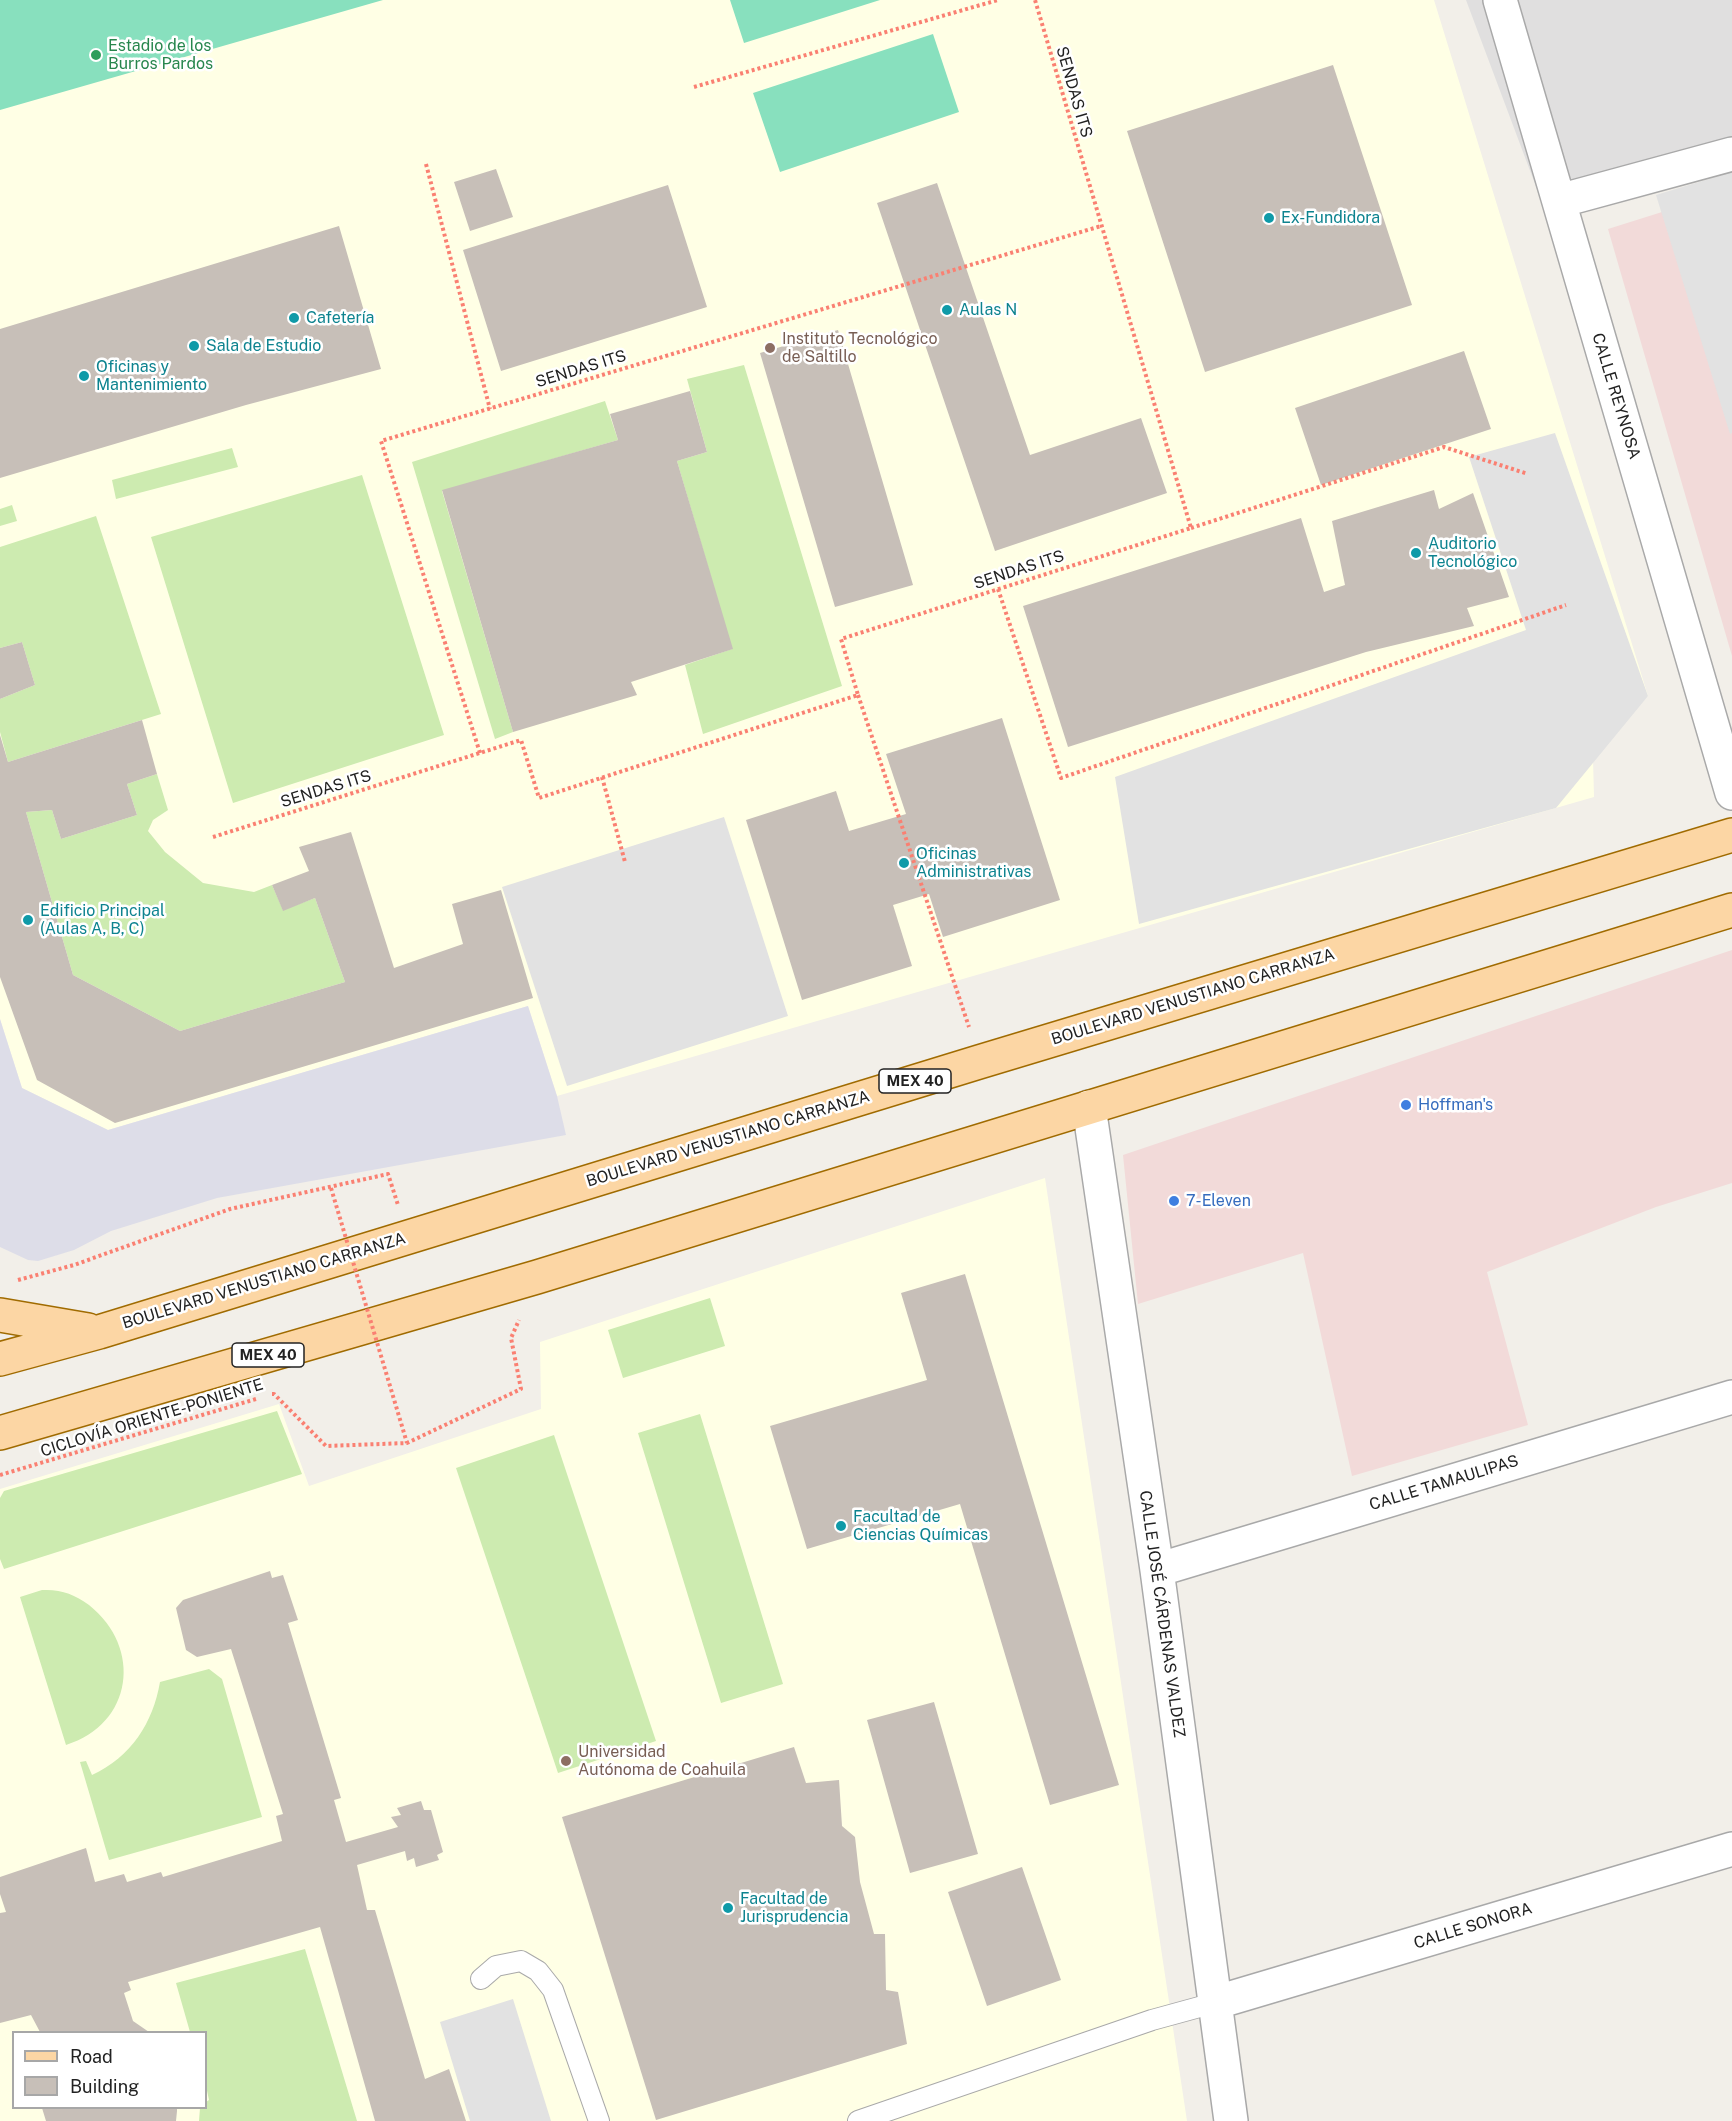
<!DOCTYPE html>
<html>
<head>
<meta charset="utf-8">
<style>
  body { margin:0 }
  #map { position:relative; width:1732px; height:2121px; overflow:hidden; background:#f2efe9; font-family:"Public Sans",sans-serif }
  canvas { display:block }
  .legend { position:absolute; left:12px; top:2031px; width:195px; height:78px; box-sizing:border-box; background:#fff; border:2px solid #a7a7a7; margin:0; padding:8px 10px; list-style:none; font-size:18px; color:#222 }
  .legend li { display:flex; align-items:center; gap:12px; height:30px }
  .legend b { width:30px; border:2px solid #a7a7a7 }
</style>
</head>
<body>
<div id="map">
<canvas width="1732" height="2121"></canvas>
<ul class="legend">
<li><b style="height:8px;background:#fcd6a4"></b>Road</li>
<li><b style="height:16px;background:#c7bfb8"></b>Building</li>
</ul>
</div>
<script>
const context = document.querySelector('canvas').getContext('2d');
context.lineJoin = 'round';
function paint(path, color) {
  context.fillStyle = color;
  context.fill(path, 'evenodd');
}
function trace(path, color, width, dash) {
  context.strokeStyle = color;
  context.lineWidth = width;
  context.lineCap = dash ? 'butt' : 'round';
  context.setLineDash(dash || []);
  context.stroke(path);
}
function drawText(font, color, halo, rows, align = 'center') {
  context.font = font + ' "Public Sans",sans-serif';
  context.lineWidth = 5;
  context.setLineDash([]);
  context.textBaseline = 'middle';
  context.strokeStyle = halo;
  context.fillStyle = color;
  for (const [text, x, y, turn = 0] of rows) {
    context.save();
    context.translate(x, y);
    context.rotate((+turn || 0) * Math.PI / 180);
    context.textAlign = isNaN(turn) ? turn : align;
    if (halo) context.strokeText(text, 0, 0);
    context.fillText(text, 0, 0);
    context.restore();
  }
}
paint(new Path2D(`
  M1466,0h266v158l-185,58z`), '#e0dfdf');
paint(new Path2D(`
  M1732,190v466l-124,-427z
  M1732,950v233l-76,24 -169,65 41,153 -176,51 -49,-223 -165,51 -15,-149z`), '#f2dad9');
paint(new Path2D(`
  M0,0h1434l214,696 -30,21 -25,41 1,39 -1037,299 -29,-90 -420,124 -86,-42 -22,-69z
  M1045,1178l142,943h-1187v-632l279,-85 30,82 232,-77 -1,-67zM14,2032h192v76h-192z`), '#ffffe5');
paint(new Path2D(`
  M744,365l98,321 -139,48 -18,-69 47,-16 -55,-188 30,-9 -20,-73z
  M605,401l13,39 -176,51 71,241 -18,7 -83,-277z
  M232,448l6,19 -122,32 -4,-19z
  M362,475l82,260 -211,68 -82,-266z
  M12,505l5,16 -17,5v-17z
  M96,516l65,198 -153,48 -8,-30v-33l35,-14 -13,-43 -22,6v-101z
  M157,774l11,36 -15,10 -5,11 17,21 38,31 51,9 18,-7 11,25 32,-12 30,84 -165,49 -107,-56 -47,-163 26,-2 9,29 76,-24 -10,-31z
  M710,1298l15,48 -102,32 -15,-48z
  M277,1411l25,63 -298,95 -4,-10v-61l4,-7z
  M700,1414l83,270 -62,19 -83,-270z
  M554,1435l102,306 -98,32 -102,-305z
  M42,1590c19,-1 32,4 47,15 54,43 44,119 -23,140l-46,-148z
  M209,1669l13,10 40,138 -153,43 -29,-98 6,-1 6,14c39,-18 61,-52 68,-93z
  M305,1949l52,172h-158l1,-13h6v-6l3,-2 -3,-14v-54h-16l-14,-49z`), '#cdebb0');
paint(new Path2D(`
  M0,0h383l-383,110z
  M730,0h150l-136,43z
  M933,34l26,78 -179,60 -27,-79z`), '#88e0be');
paint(new Path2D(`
  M1732,172v261l-2,1 -74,-239z
  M1555,433l93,263 -92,112 -417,116 -24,-147 411,-147 -57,-173z
  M724,817l64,199 -221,70 -65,-199z
  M513,1999l38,122h-81l-30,-99z`), '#e2e2e2');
paint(new Path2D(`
  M528,1006l29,90 9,39 -349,63 -106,33 -37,19 -36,11 -10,-1 -28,-13v-228l22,69 86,42z`), '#dddde8');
paint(new Path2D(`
  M1333,65l79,240 -207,67 -78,-241z
  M496,169l17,48 -43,14 -16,-49z
  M937,183l93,272 111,-37 26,75 -172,58 -118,-348z
  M668,185l39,122 -206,64 -38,-121z
  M339,226l42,143 -135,36 -246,73v-149z
  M838,330l75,255 -78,22 -75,-254z
  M1464,351l27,78 -170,56 -26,-77z
  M690,391l17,61 -30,9 56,188 -102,33 6,13 -124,37 -71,-242 176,-50 -8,-26z
  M1434,490l5,19 34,-16 36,104 -42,11 7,18 -108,26 -298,95 -45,-141 278,-88 23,74 21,-7 -13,-64z
  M22,642l13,43 -35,14v-51z
  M1002,718l58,182 -117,37 -14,-43 -36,11 19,61 -110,34 -56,-180 90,-29 13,40 57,-17 -20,-60z
  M142,720l15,54 -30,10 10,31 -76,24 -9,-29 -26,2 47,163 107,56 165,-49 -30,-84 -32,13 -11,-26 37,-14 -10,-24 52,-15 43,136 69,-24 -11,-40 49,-14 32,108 -418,125 -78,-43 -37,-103v-242l8,27z
  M965,1274l154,511 -69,20 -90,-301 -153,45 -37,-123 157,-46 -26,-87z
  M270,1571l2,7 11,-3 15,45 -10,3 53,175 -7,2 12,42 52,-15 -7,-10 10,-2 -4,-7 24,-7 3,9h7l12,42 -6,3 2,5 -23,7 -2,-9 -7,3 -2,-10 -48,14 10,45h8l50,169 24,-10 17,52h-91l-55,-194 -192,55 3,8 -7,3 9,28 16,11h-109l-9,-17 -31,8v-110l6,-1 -6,-18v-17l86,-29 9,34 29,-8 3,8 34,-10 2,5 119,-36 -6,-25 7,-2 -52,-165 -34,8 -11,-7 -10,-42 7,-8z
  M934,1702l44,152 -68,19 -43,-153z
  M794,1747l12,36 33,-3 3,46 13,11 5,45 14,52h11l1,56 12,2 9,52 -251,76 -94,-303z
  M1022,1867l39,113 -74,26 -39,-114z
  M42,2108h135v3l-1,10h-130z`), '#c7bfb8');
const service = new Path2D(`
  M481,1979l15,-13 25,-5 17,10 15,19 46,131
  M858,2121l294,-101 62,-17`);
const minor = new Path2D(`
  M1500,0l232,793
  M1559,201l173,-47
  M1089,1107l68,463 74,551
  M1157,1570l575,-173
  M1214,2003l518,-154`);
const primary = new Path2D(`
  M0,1315l88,15
  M0,1359l99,-27 880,-270 753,-227
  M0,1433l537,-156 1195,-367`);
trace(service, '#a9a9a9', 22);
trace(minor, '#a9a9a9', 36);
trace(primary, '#a06b00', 36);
trace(new Path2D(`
  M694,87l304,-87
  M426,164l64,245
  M1191,528l253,-81 84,27
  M998,589l63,189 505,-173
  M858,695l111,332
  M480,753l-99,-312 720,-215
  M602,777l23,85
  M213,837l308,-97 18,58 319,-103 -17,-56 350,-111 -156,-528
  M18,1280l56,-15 156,-56 158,-35 10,31
  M272,1394h2l52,52 81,-3 114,-54 -10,-51 8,-18
  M0,1475l256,-76`), '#fa8072', 4, [3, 3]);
trace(service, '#fff', 20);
trace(minor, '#fff', 33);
trace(primary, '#fcd6a4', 33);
trace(new Path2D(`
  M331,1188l76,255`), '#fa8072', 4, [3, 3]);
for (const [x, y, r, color] of [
  [96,55,6,"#2e9e5b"],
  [1269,218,6,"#0f9aa8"],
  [947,310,6,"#0f9aa8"],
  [294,318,6,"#0f9aa8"],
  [194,346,6,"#0f9aa8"],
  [770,348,6,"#8d6e63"],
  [84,376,6,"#0f9aa8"],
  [1416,553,6,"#0f9aa8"],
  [904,863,6,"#0f9aa8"],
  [28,920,6,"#0f9aa8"],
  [1406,1105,6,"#3f7fe0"],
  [1174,1201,6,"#3f7fe0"],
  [841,1526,6,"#0f9aa8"],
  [566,1761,6,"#8d6e63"],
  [728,1908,6,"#0f9aa8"]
]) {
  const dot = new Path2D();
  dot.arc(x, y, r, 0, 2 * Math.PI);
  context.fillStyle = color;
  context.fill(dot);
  trace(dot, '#fff', 2);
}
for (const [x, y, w] of [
  [915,1081,72],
  [268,1355,72]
]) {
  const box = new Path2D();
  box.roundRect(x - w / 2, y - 12, w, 24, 4.5);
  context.fillStyle = '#fff';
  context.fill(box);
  trace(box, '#222', 1.5);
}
drawText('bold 15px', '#222', null, [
  ["MEX 40",915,1081],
  ["MEX 40",268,1355]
]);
drawText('16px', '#27864d', '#fff', [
  ["Estadio de los",108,46],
  ["Burros Pardos",108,64]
], 'left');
drawText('16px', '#222', '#fff', [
  ["SENDAS ITS",1074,92,74],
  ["SENDAS ITS",581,369,-17],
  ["CALLE REYNOSA",1616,396,73],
  ["SENDAS ITS",1019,570,-18],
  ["SENDAS ITS",326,789,-17],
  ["BOULEVARD VENUSTIANO CARRANZA",1193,997,-17],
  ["BOULEVARD VENUSTIANO CARRANZA",728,1139,-17],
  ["BOULEVARD VENUSTIANO CARRANZA",264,1281,-17],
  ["CICLOVÍA ORIENTE-PONIENTE",152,1418,-17],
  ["CALLE TAMAULIPAS",1444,1483,-17],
  ["CALLE JOSÉ CÁRDENAS VALDEZ",1162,1614,82],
  ["CALLE SONORA",1473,1926,-17]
]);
drawText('16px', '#0d838f', '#fff', [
  ["Ex-Fundidora",1281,218],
  ["Aulas N",959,310],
  ["Cafetería",306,318],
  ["Sala de Estudio",206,346],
  ["Oficinas y",96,367],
  ["Mantenimiento",96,385],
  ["Auditorio",1428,544],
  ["Tecnológico",1428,562],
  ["Oficinas",916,854],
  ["Administrativas",916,872],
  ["Edificio Principal",40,911],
  ["(Aulas A, B, C)",40,929],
  ["Facultad de",853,1517],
  ["Ciencias Químicas",853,1535],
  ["Facultad de",740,1899],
  ["Jurisprudencia",740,1917]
], 'left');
drawText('16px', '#785e54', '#fff', [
  ["Instituto Tecnológico",782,339],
  ["de Saltillo",782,357],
  ["Universidad",578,1752],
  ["Autónoma de Coahuila",578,1770]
], 'left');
drawText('16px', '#366cbe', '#fff', [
  ["Hoffman's",1418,1105],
  ["7-Eleven",1186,1201]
], 'left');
</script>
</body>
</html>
